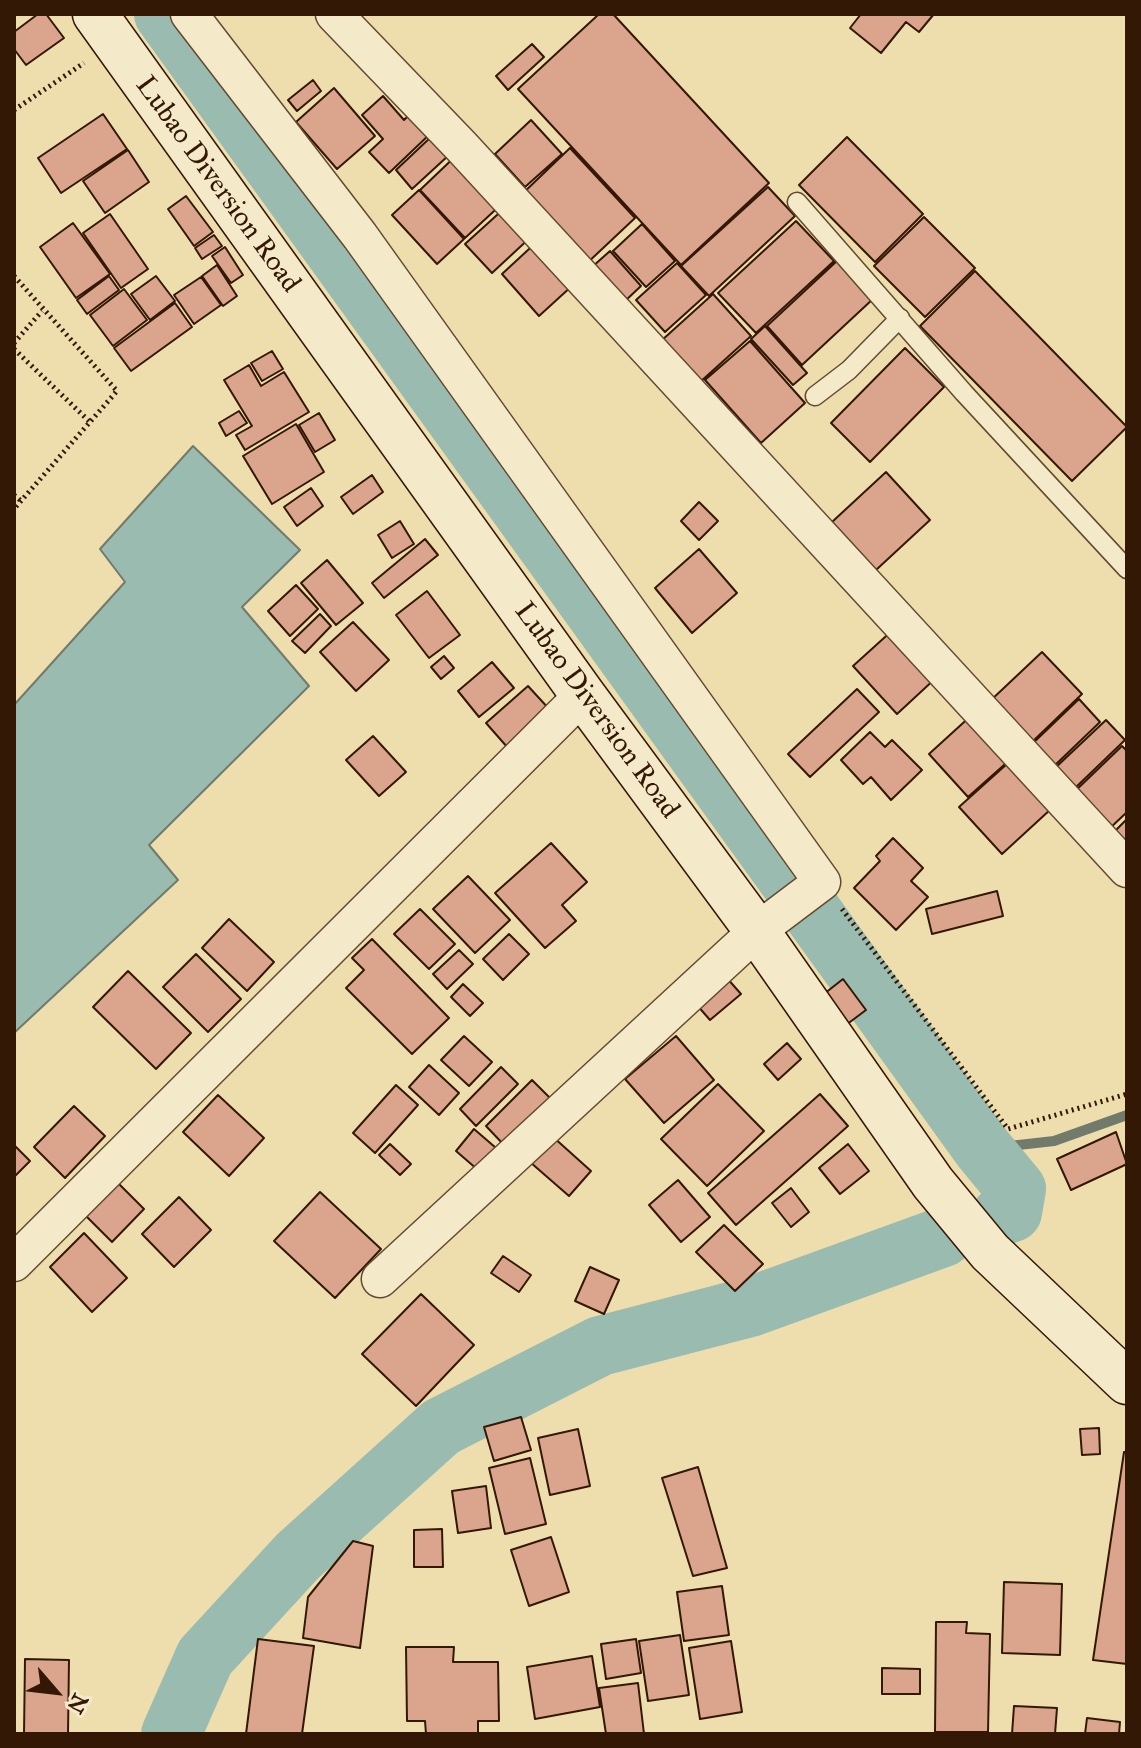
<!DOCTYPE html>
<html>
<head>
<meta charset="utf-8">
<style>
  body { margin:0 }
  #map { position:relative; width:1141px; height:1748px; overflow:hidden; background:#eedead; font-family:"IM FELL Great Primer",serif }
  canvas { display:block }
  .frame { position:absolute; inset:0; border:16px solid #341806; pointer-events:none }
  .north { position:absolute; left:16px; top:1652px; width:80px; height:80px; -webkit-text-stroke:6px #f4eaca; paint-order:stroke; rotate:118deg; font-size:22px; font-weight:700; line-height:32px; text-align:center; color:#341806 }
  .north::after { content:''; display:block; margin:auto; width:28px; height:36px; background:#341806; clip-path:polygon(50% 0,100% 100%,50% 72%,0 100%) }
</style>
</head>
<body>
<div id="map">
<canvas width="1141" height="1748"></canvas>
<div class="frame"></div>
<div class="north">N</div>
</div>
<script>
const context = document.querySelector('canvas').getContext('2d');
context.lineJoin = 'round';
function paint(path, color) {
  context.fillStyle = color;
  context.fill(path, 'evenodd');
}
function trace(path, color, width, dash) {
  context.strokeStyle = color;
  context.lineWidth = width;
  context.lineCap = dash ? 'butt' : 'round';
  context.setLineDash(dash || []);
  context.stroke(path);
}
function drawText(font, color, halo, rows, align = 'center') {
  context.font = font + ' "IM FELL Great Primer",serif';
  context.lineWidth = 8;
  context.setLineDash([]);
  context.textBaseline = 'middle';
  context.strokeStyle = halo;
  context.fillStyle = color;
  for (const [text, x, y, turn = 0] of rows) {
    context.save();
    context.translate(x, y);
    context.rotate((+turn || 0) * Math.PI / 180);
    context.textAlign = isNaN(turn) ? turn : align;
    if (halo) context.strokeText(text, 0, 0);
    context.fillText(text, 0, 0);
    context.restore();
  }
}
const water = new Path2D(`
  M193,446l107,104 -58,57 67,79 -160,159 29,35 -164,153v-328l111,-123 -25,-33z`);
paint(water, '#9abbaf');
trace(water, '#717a6b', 2);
trace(new Path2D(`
  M983,1149l71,-8 73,-26`), '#717a6b', 10);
trace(new Path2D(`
  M164,14l819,1135 33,40 -4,23 -11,4
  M171,1734l34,-77 93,-101 143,-129 159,-81 150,-39 193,-70`), '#9abbaf', 60);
const building = new Path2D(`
  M38,14h8l18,24 -38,27 -12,-16v-17z
  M599,14h14l156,169 -88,82 -163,-176z
  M861,14h73l-15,18 -13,-10 -25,31 -31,-25z
  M532,44l12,13 -36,33 -12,-14z
  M313,80l8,11 -24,20 -9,-11z
  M334,88l41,48 -38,33 -41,-47z
  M383,96l21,24 8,-8 19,21 -42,40 -20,-21 14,-13 -21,-24z
  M103,114l24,35 -66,44 -23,-35z
  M531,120l31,34 -37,33 -30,-33z
  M432,136l17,19 -37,34 -16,-19z
  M847,137l76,77 -48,48 -76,-77z
  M570,148l65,70 -51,48 -65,-69z
  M128,150l21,32 -44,31 -22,-32z
  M462,150l45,49 -42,39 -45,-48z
  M768,187l27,29 -86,80 -28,-30z
  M419,190l45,49 -27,25 -45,-49z
  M186,196l27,36 -19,14 -26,-37z
  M508,205l26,29 -42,39 -27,-29z
  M110,214l38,55 -27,19 -38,-55z
  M924,217l51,51 -50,49 -51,-51z
  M796,221l38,40 -78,72 -38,-40z
  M73,223l37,51 -34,24 -36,-51z
  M642,224l33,37 -29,26 -33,-36z
  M214,235l8,11 -20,13 -7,-11z
  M542,237l31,48 -34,31 -37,-42z
  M225,247l18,28 -12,8 -19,-27z
  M610,251l31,35 -17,16 -32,-35z
  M838,260l36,38 -72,67 -35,-39z
  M677,263l29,32 -41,37 -29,-32z
  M217,265l20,31 -14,10 -21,-30z
  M975,271l152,156 -55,54 -152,-155z
  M109,276l10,14 -32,24 -10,-14z
  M156,276l19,25 -25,19 -19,-26z
  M201,277l20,28 -27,19 -20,-29z
  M124,289l23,31 -34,26 -23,-31z
  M713,294l38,42 -52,47 -38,-42z
  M175,303l17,24 -61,44 -17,-23z
  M765,326l42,47 -14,12 -42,-46z
  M750,341l55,62 -44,40 -56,-63z
  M905,348l39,39 -74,75 -39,-39z
  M272,351l11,18 -21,12 -11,-18z
  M249,365l12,21 23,-14 25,40 -64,38 -9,-15 16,-9 -28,-46z
  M239,411l8,12 -21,13 -7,-13z
  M319,413l16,27 -20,12 -16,-27z
  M296,424l28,48 -52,32 -29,-48z
  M886,472l44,48 -54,50 -44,-48z
  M372,475l11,17 -30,22 -12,-17z
  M311,488l12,18 -26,20 -13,-19z
  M699,502l19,19 -19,19 -18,-19z
  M400,521l14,23 -22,14 -14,-23z
  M425,539l13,16 -54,43 -12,-15z
  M699,549l38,44 -45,40 -37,-45z
  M327,560l36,43 -27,22 -35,-42z
  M296,585l22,24 -28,27 -22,-25z
  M427,591l33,44 -31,23 -33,-43z
  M320,614l11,12 -26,27 -13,-12z
  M353,622l36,38 -33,31 -36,-39z
  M895,628l43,48 -41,38 -44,-48z
  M1042,652l40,42 -52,50 -41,-42z
  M444,656l10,12 -13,11 -10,-12z
  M492,662l22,26 -35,29 -21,-26z
  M528,686l22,24 -42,38 -22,-25z
  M857,689l22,23 -69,65 -22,-23z
  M1079,699l21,23 -49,47 -21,-23z
  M974,713l39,44 -45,40 -39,-43z
  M1106,720l19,20 -52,50 -19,-21z
  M870,732l15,15 7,-7 30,30 -31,30 -20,-23 -8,7 -22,-24z
  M373,736l33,36 -27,24 -33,-36z
  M1122,746l5,5v61l-20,19 -35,-37z
  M1008,763l43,46 -49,45 -43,-47z
  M1127,819v27l-13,-14z
  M893,838l30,30 -12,13 17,16 -32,33 -42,-42 26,-27 -4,-5z
  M551,843l36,39 -25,23 14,16 -31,27 -50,-55z
  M468,876l42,44 -35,33 -42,-44z
  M997,891l6,25 -71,18 -6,-25z
  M420,909l35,35 -26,25 -35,-35z
  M229,919l45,43 -27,29 -45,-43z
  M509,934l20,20 -26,26 -20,-21z
  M372,939l77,79 -37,36 -66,-66 18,-18 -12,-12z
  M459,950l14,14 -26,25 -14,-15z
  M196,954l45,45 -33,33 -45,-45z
  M128,971l63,62 -35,36 -63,-62z
  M726,977l15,17 -31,26 -14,-16z
  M843,979l23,31 -28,21 -23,-30z
  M463,984l20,19 -13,13 -19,-19z
  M464,1036l28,26 -23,24 -28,-26z
  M676,1036l38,44 -50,43 -39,-44z
  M787,1043l14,16 -23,21 -14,-16z
  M429,1065l30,28 -20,22 -30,-28z
  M501,1067l17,17 -42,42 -16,-17z
  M532,1080l19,19 -47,46 -18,-19z
  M718,1084l46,47 -57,55 -46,-47z
  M396,1085l22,20 -43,48 -22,-20z
  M820,1094l28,32 -112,99 -28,-32z
  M218,1095l46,43 -35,38 -46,-44z
  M74,1106l31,30 -40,42 -31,-31z
  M474,1129l22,19 -18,22 -22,-19z
  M1116,1132l11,32 -56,26 -14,-31z
  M552,1136l39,35 -22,25 -39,-34z
  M390,1144l21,20 -11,11 -21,-20z
  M848,1144l21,27 -29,23 -21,-26z
  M14,1145l16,16 -16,16z
  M678,1180l32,37 -29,25 -32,-37z
  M116,1181l28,28 -32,33 -29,-29z
  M791,1188l18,24 -18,15 -19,-24z
  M320,1192l61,57 -46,49 -61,-57z
  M179,1197l32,33 -37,37 -32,-33z
  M724,1225l39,39 -28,27 -39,-39z
  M84,1233l43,45 -35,34 -42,-45z
  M503,1256l28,19 -12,17 -28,-19z
  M590,1267l29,13 -15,34 -29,-13z
  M421,1294l53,51 -58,61 -54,-52z
  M521,1417l10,33 -37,11 -10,-34z
  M1099,1428l1,26 -18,1 -2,-26z
  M578,1429l12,57 -40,9 -12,-57z
  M1124,1452h3v212l-34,-4z
  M530,1458l16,66 -41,10 -16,-66z
  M698,1467l29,101 -34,8 -31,-98z
  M486,1486l5,42 -33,5 -6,-42z
  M442,1529l1,38h-29v-37z
  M551,1537l18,55 -40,14 -18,-56z
  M353,1541l20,5 -13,102 -57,-10 5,-41z
  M1004,1582l58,2 -2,71 -58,-2z
  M722,1586l7,49 -45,6 -7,-49z
  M936,1622h31l-1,11 24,1 -2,98h-53z
  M680,1635l9,60 -41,6 -9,-60z
  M258,1639l56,7 -12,88h-56z
  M636,1639l5,34 -35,6 -5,-35z
  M731,1641l11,71 -42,7 -11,-71z
  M406,1647h48l-1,15h45l1,59h-21v13h-52l-1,-13h-18z
  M592,1656l8,51 -65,12 -8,-52z
  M25,1659l44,1 -1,74h-44z
  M882,1668l38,1v25h-38z
  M638,1683l6,51h-38l-7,-46z
  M1014,1706l43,2 -2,26h-43z
  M1087,1718l33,4 -1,12h-34z`);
paint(building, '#daa58c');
trace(building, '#341806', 2);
const lane = new Path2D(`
  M797,202l167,191 163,176
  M815,396l34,-26 51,-52`);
const street = new Path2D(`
  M189,14l171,222 462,646 -65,49 -377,348
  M334,14l127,132 666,723
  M14,1263l569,-568`);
const secondary = new Path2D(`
  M95,14l488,681 174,236 176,252 57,69 137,130`);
trace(lane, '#624a30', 21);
trace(street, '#624a30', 39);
trace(secondary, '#341806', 47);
trace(new Path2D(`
  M14,110l70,-47
  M14,276l103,115 -103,118
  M14,343l28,-32
  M14,349l77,74
  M14,495l7,6
  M842,909l166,220 119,-35`), '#341806', 5, [2, 4]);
trace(lane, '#f4eaca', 18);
trace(street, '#f4eaca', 36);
trace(secondary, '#f4eaca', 44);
drawText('28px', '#341806', '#f4eaca', [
  ["Lubao Diversion Road",217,185,54],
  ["Lubao Diversion Road",596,711,54]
]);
</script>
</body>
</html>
